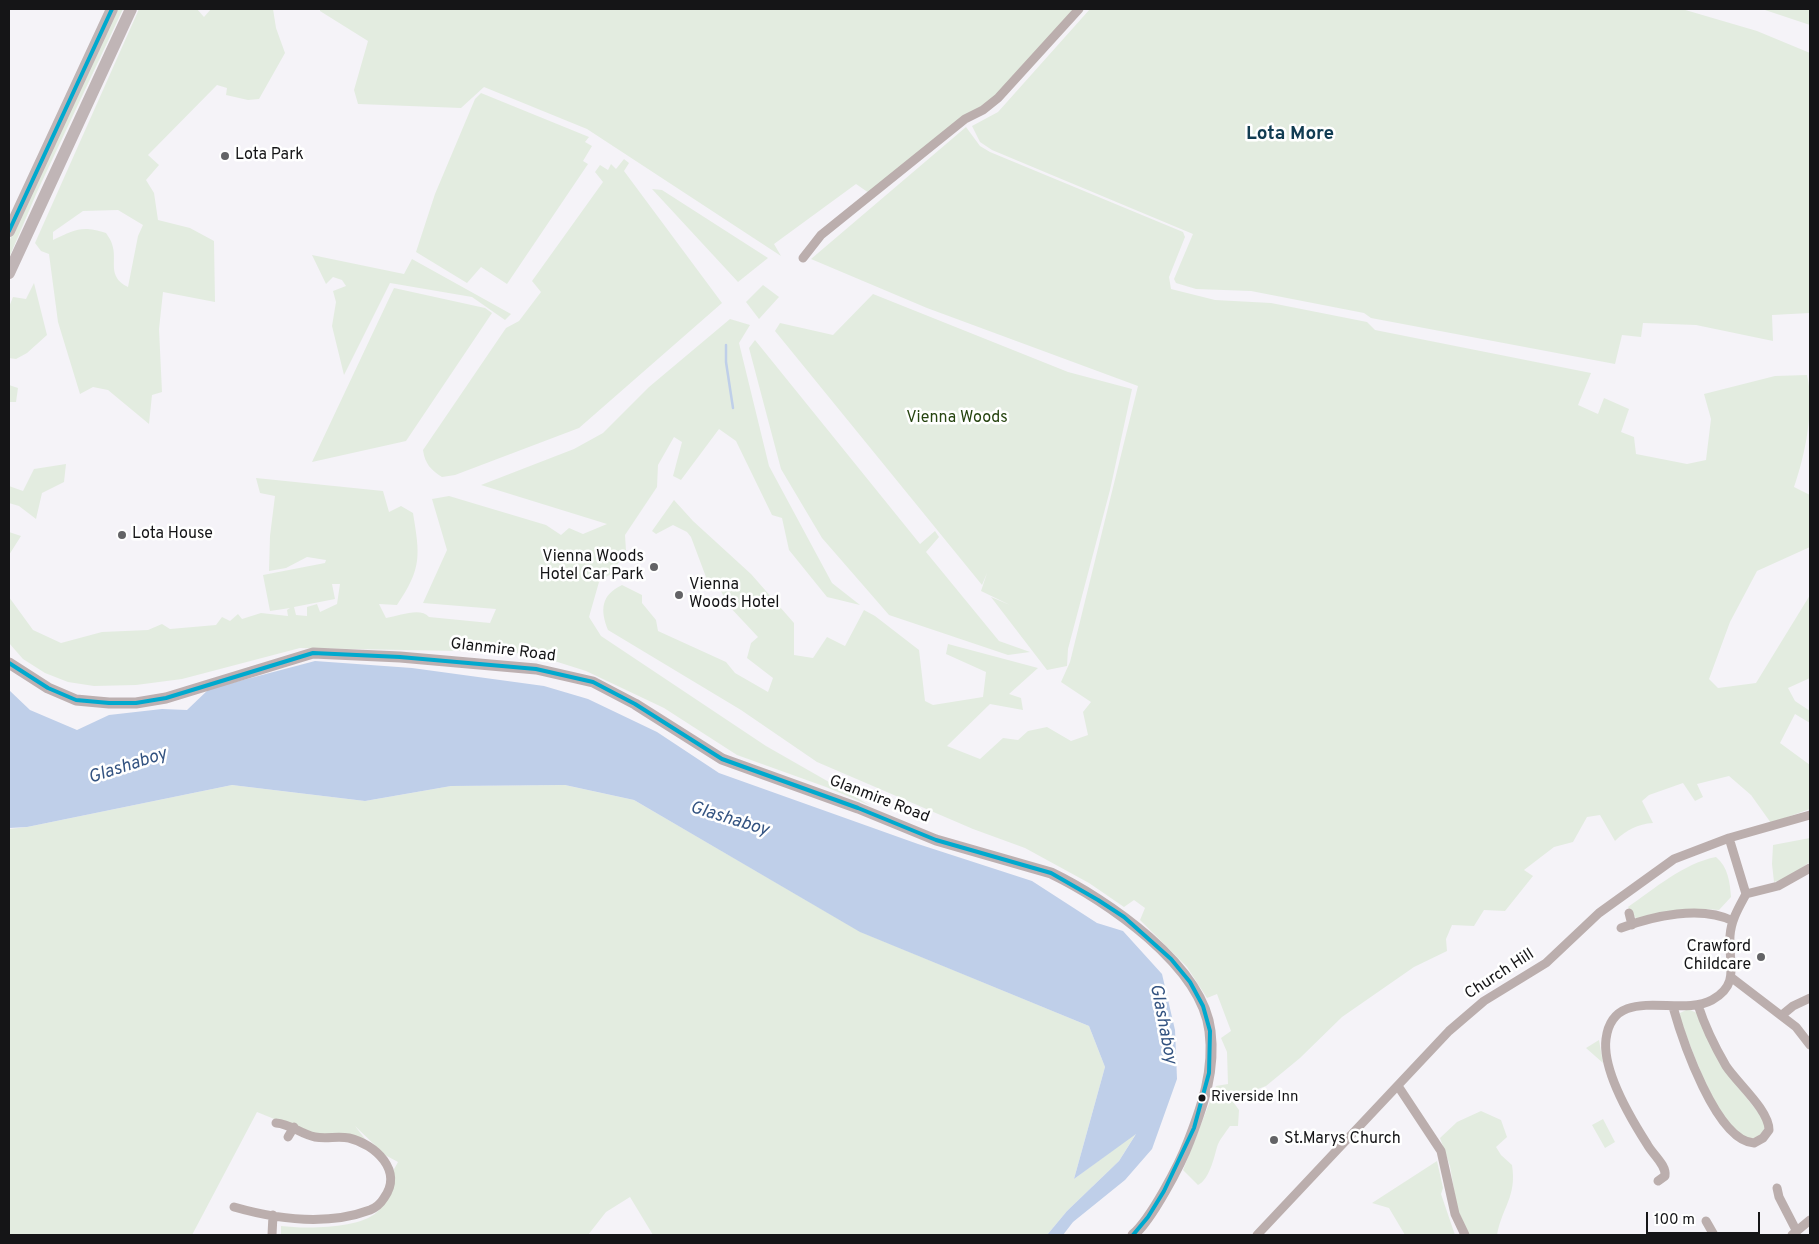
<!DOCTYPE html>
<html>
<head>
<meta charset="utf-8">
<style>
  body { margin:0 }
  #map { position:relative; width:1819px; height:1244px; overflow:hidden; background:#f5f3f8; font-family:Overpass,sans-serif }
  canvas { display:block }
  .frame { position:absolute; inset:0; border:10px solid #151517; pointer-events:none }
  .scale { position:absolute; left:1646px; top:1212px; width:114px; height:22px; box-sizing:border-box; border:2px solid #151517; border-top:0; padding-left:6px; font-size:15px; line-height:18px; white-space:nowrap; color:#151517; -webkit-text-stroke:4px #fff; paint-order:stroke }
</style>
</head>
<body>
<div id="map">
<canvas width="1819" height="1244"></canvas>
<div class="frame"></div>
<div class="scale">100 m</div>
</div>
<script>
const context = document.querySelector('canvas').getContext('2d');
context.lineJoin = 'round';
function paint(path, color) {
  context.fillStyle = color;
  context.fill(path, 'evenodd');
}
function trace(path, color, width, dash) {
  context.strokeStyle = color;
  context.lineWidth = width;
  context.lineCap = dash ? 'butt' : 'round';
  context.setLineDash(dash || []);
  context.stroke(path);
}
function drawText(font, color, halo, rows, align = 'center') {
  context.font = font + ' Overpass,sans-serif';
  context.lineWidth = 5;
  context.setLineDash([]);
  context.textBaseline = 'middle';
  context.strokeStyle = halo;
  context.fillStyle = color;
  for (const [text, x, y, turn = 0] of rows) {
    context.save();
    context.translate(x, y);
    context.rotate((+turn || 0) * Math.PI / 180);
    context.textAlign = isNaN(turn) ? turn : align;
    if (halo) context.strokeText(text, 0, 0);
    context.fillText(text, 0, 0);
    context.restore();
  }
}
paint(new Path2D(`
  M116,9h7l-86,183 -28,66v-16l21,-51z
  M139,9h58l7,8 7,-8h62l3,19 9,25 -26,46 -11,1 -22,-5 1,-7 -10,-3 -69,70 11,10 -13,15 8,13 4,27 32,8 24,13 1,61 -52,-10 -4,37 3,63 -10,3 -3,29 -41,-34 -15,-3 -13,7 -22,-72 -9,-68 -8,-3 -6,-8zM118,210l25,15 -5,11 -10,51c-22,-11 -10,-26 -16,-43 -1,-4 -4,-8 -6,-11 -25,-8 -31,-3 -53,7v-8l30,-21z
  M320,9h760l-96,101 -115,83 -13,-9 -82,60 7,12 -194,-127 -103,-42 -23,21 -103,-4 -4,-14 14,-49 -48,-30z
  M1090,9h592l75,22 53,22v260l-38,2 1,26 -77,-16 -53,-2 -2,14 -19,-2 -7,29 -244,-46 -7,-5 -113,-22 -55,-2 -20,-6 -2,-4 19,-45 -201,-84 -12,-8 -8,-16 26,-14z
  M1762,9h48v16z
  M481,93l108,44 -4,5 7,4 -9,15 5,3 -81,120 -26,-17 -14,16 -51,-31 19,-58 40,-95z
  M966,127l14,19 10,6 193,80 2,5 -16,40 2,12 44,11 56,3 96,19 8,8 216,43 -13,32 20,9 6,-16 25,11 -8,23 13,5 2,17 51,10 19,-4 5,-41 -7,-25 71,-18 32,-1c8,32 -2,81 -13,112l16,8v52l-53,24 -27,51 -21,57 9,9 38,-5 54,-88v83l-22,10 7,13 15,10v12l-15,-9 -15,29 30,22v44l-39,14 -20,-28 -22,-19 -32,8 6,13 -8,4 -12,-18 -34,12 -7,6 11,22c-15,1 -27,7 -38,18l-15,-26 -13,2 -14,25 -19,5 -30,23 9,6 -28,35 -21,-1 -10,16 -22,-1 -6,14 1,12 -33,16 -72,50 -42,41 -34,28 -35,13 8,11 -1,16h-8c-4,6 -11,14 -13,21 -3,11 -8,33 -19,38l-15,-15 33,-84 12,-2 -1,-32 -6,-14 10,-7 -14,-37 -10,4 -20,-31 -47,-47 5,-12 -11,-8 -10,7 -35,-24 -64,-35 -52,-19 -156,-67 -76,-52 -133,-80c-8,-20 -7,-35 14,-45l20,10v8l14,17 2,11 68,31 9,11 33,19 5,-14 -26,-20 4,-15 7,-6 -30,-32 -9,-18 -10,-2 -18,-48 -4,-5 -14,-7 -17,9 -4,-3 22,-31 19,21 58,53 43,49v32l19,3 14,-21 18,9 19,-36 11,6 44,34 6,51 8,4 50,-8 3,-25 -40,-18 2,-10 90,24 -29,26 12,4 2,12 -33,-6 -43,42 33,13 23,-21 15,2 10,-9 19,-4 24,14 17,-6 -5,-23 8,-10 -30,-20 9,-20 68,-276 -211,-78 -116,-49z
  M624,159l5,4 -5,8 98,132 -143,125 -124,47 -13,2c-11,-7 -17,-13 -19,-27l83,-122 13,-7 22,-29 -9,-11 71,-99 -8,-10 5,-7 8,5 3,-6 5,5z
  M652,189l10,1 106,68 -30,24z
  M312,255l92,19 8,-15 99,55 -6,6 -33,-23 -82,-14 -46,92 -12,-49 4,-24 -3,-11 13,-5 -4,-6 -9,-3 -7,7z
  M34,283l13,52 -20,18 -11,6 -7,-1v-51l4,-10 13,2z
  M763,285l16,12 -20,22 -13,-17z
  M394,288l91,20 7,5 -86,128 -94,21z
  M873,294l195,78 64,17 -22,101 -42,159 -1,17 -20,4 -56,-73 19,8 -29,-14 6,-18 -5,12 -207,-254 5,-8 53,12z
  M730,319l20,6 -11,18 30,123 63,117 28,22 -33,-8 -38,-47 -7,-32 -10,-3 -36,-74 -17,-12 -38,51 -8,-4 9,-34 -8,-5 -16,28 -1,22 -32,48 1,16 -14,22 -13,9 -10,35 12,19 165,110 105,60 -45,-19 -89,-32 -73,-47 -78,-37 -41,-13 -35,-6 -210,-4 -118,31 -46,6 -42,1 -26,-4 -23,-9 -22,-14 -14,-16v-46l24,33 28,13 41,-11 46,-2 14,-6 8,5 46,-4 6,-8 8,4 8,-7 4,5 19,-6 27,3 -1,-6 3,-2 -20,3 -7,-36 62,-12 1,-3 -19,-3 -21,11 -17,3 1,-35 5,-40 -15,-3 -4,-15 127,13 6,21 12,-6 12,7c7,43 9,55 -16,92l-18,-1 7,14c14,-2 34,-11 43,-1l61,6 6,-14 -73,-6 24,-53 -15,-51 17,-3 97,29 15,10 8,-7 14,6 24,-10 -126,-39 93,-36 29,-16 46,-46zM332,584h8l-3,20 -17,8 -3,-8 -10,3v9l-11,-1 -2,-8 41,-8z
  M755,340l165,204 15,-13 4,6 -13,15 73,89 31,11 -22,3 -119,-40 -67,-77 -41,-69 -32,-121z
  M9,385l9,3 -2,14h-7z
  M66,464l-2,18 -22,11 -6,26 -17,-13 -10,-3v-17l14,5 11,-22z
  M9,532l12,4 -12,19z
  M232,785l133,16 86,-15 114,-1 69,15 227,132 228,94 16,41 -31,112 63,-47 -18,29 -52,50 -20,24h-394l-23,-38 -24,15 -18,23h-307v-9c24,3 78,3 96,-14 3,-3 7,-8 10,-12 7,-10 9,-18 6,-29l5,-9 -13,-7 -30,-29 14,18 -48,-6 -64,-26 -65,123h-183v-406l18,-2z
  M1810,838v24l-23,16 -13,4 -2,-18 1,-19z
  M1716,857c12,10 14,25 15,40l-12,13 -14,-1 -68,11 -9,-13c26,-18 56,-44 88,-50z
  M1688,1009l9,4 28,58 37,46 3,8c-1,6 -3,9 -8,12 -31,15 -69,-98 -77,-119v-5z
  M1599,1040l4,23 -17,-15z
  M1481,1111l20,9 6,17 -11,10 5,8 11,10c5,32 -10,42 -15,70h-28l-12,-27 -7,-42 -10,-28 17,-16z
  M1603,1119l12,23 -10,6 -13,-23z
  M1437,1161l6,27 -2,6 14,41h-50l-16,-27 -17,-5z`), '#e3ece0');
paint(new Path2D(`
  M315,661l97,7 132,18 44,13 69,33 62,41 199,71 114,37 65,42 26,8 39,43 13,56 2,49 -25,70 -27,31 -52,42 -10,13h-16l20,-24 52,-50 17,-27 -62,45 31,-112 -16,-41 -229,-94 -226,-132 -69,-15 -114,1 -86,15 -133,-16 -205,42 -18,1v-138l21,20 47,20 32,-15 53,-6 25,1 22,-21z`), '#bfcfe9');
trace(new Path2D(`
  M726,345v17l7,46`), '#bfcfe9', 2.5);
trace(new Path2D(`
  M803,258l18,-23 144,-116 18,-9 15,-12 81,-89
  M1746,894l32,-8 32,-18
  M1629,913l3,12
  M1621,928c32,-12 80,-23 112,-7
  M1732,978l64,49 14,18
  M1673,1007c9,32 43,134 81,136l9,-5 6,-8c0,-20 -31,-46 -43,-64 -11,-19 -21,-39 -28,-61
  M1782,1015l11,-9 17,-8
  M1398,1086l43,65 14,63 10,21
  M288,1137l6,-10
  M1658,1181l7,-5c2,-11 -13,-22 -18,-32 -16,-25 -45,-74 -41,-105 7,-56 73,-21 106,-39 29,-16 16,-37 18,-64 1,-16 9,-29 16,-42l-17,-56
  M1777,1188l2,9 17,33
  M234,1207c42,12 93,19 136,3 5,-2 11,-7 14,-12 20,-27 -9,-54 -35,-60 -11,-2 -23,1 -34,-1 -15,-3 -24,-13 -39,-14
  M1706,1221l8,14
  M272,1235l1,-20
  M1257,1235l192,-204 35,-30 62,-38 53,-50 75,-54 55,-21 81,-23
  M1792,1235l18,-15`), '#bbaead', 9);
trace(new Path2D(`
  M9,663l39,25 28,12 33,3h27l30,-5 147,-45 87,4 136,12 57,13 42,22 87,55 136,49 78,32 115,33c56,27 151,92 159,158 5,39 -7,74 -21,110 -9,24 -38,79 -56,94`), '#bdb0b1', 11);
trace(new Path2D(`
  M9,231l103,-222
  M9,273l122,-264`), '#c0b5b6', 12);
trace(new Path2D(`
  M9,231l103,-222
  M9,663l39,25 28,12 33,3h27l30,-5 147,-45 87,4 136,12 57,13 42,22 87,55 136,49 78,32 115,33 47,27 26,17 47,42 19,23 13,24 7,25 -1,42 -15,55 -30,63 -16,26 -15,18`), '#00a9ce', 4);
for (const [x, y, r, color] of [
  [225,156,5,"#636366"],
  [122,535,5,"#636366"],
  [654,567,5,"#636366"],
  [679,595,5,"#636366"],
  [1761,957,5,"#636366"],
  [1202,1098,4.5,"#151517"],
  [1274,1140,5,"#636366"]
]) {
  const dot = new Path2D();
  dot.arc(x, y, r, 0, 2 * Math.PI);
  context.fillStyle = color;
  context.fill(dot);
  trace(dot, '#fff', 2);
}
drawText('15px', '#151517', '#fff', [
  ["Riverside Inn",1211,1098]
], 'left');
drawText('16px', '#151517', '#fff', [
  ["Lota Park",235,156],
  ["Lota House",132,535],
  ["Vienna Woods",644,558,"right"],
  ["Hotel Car Park",644,576,"right"],
  ["Vienna",689,586],
  ["Woods Hotel",689,604],
  ["Crawford",1751,948,"right"],
  ["Childcare",1751,966,"right"],
  ["St.Marys Church",1284,1140]
], 'left');
drawText('16px', '#264410', '#fff', [
  ["Vienna Woods",957,419]
]);
drawText('16px', '#151517', '#fff', [
  ["Glanmire Road",503,651,7],
  ["Glanmire Road",879,800,21],
  ["Church Hill",1500,975,-33]
]);
drawText('italic 18px', '#335381', '#fff', [
  ["Glashaboy",128,767,-18],
  ["Glashaboy",729,820,17],
  ["Glashaboy",1162,1024,79]
]);
drawText('bold 19px', '#113c52', '#fff', [
  ["Lota More",1290,135]
]);
</script>
</body>
</html>
